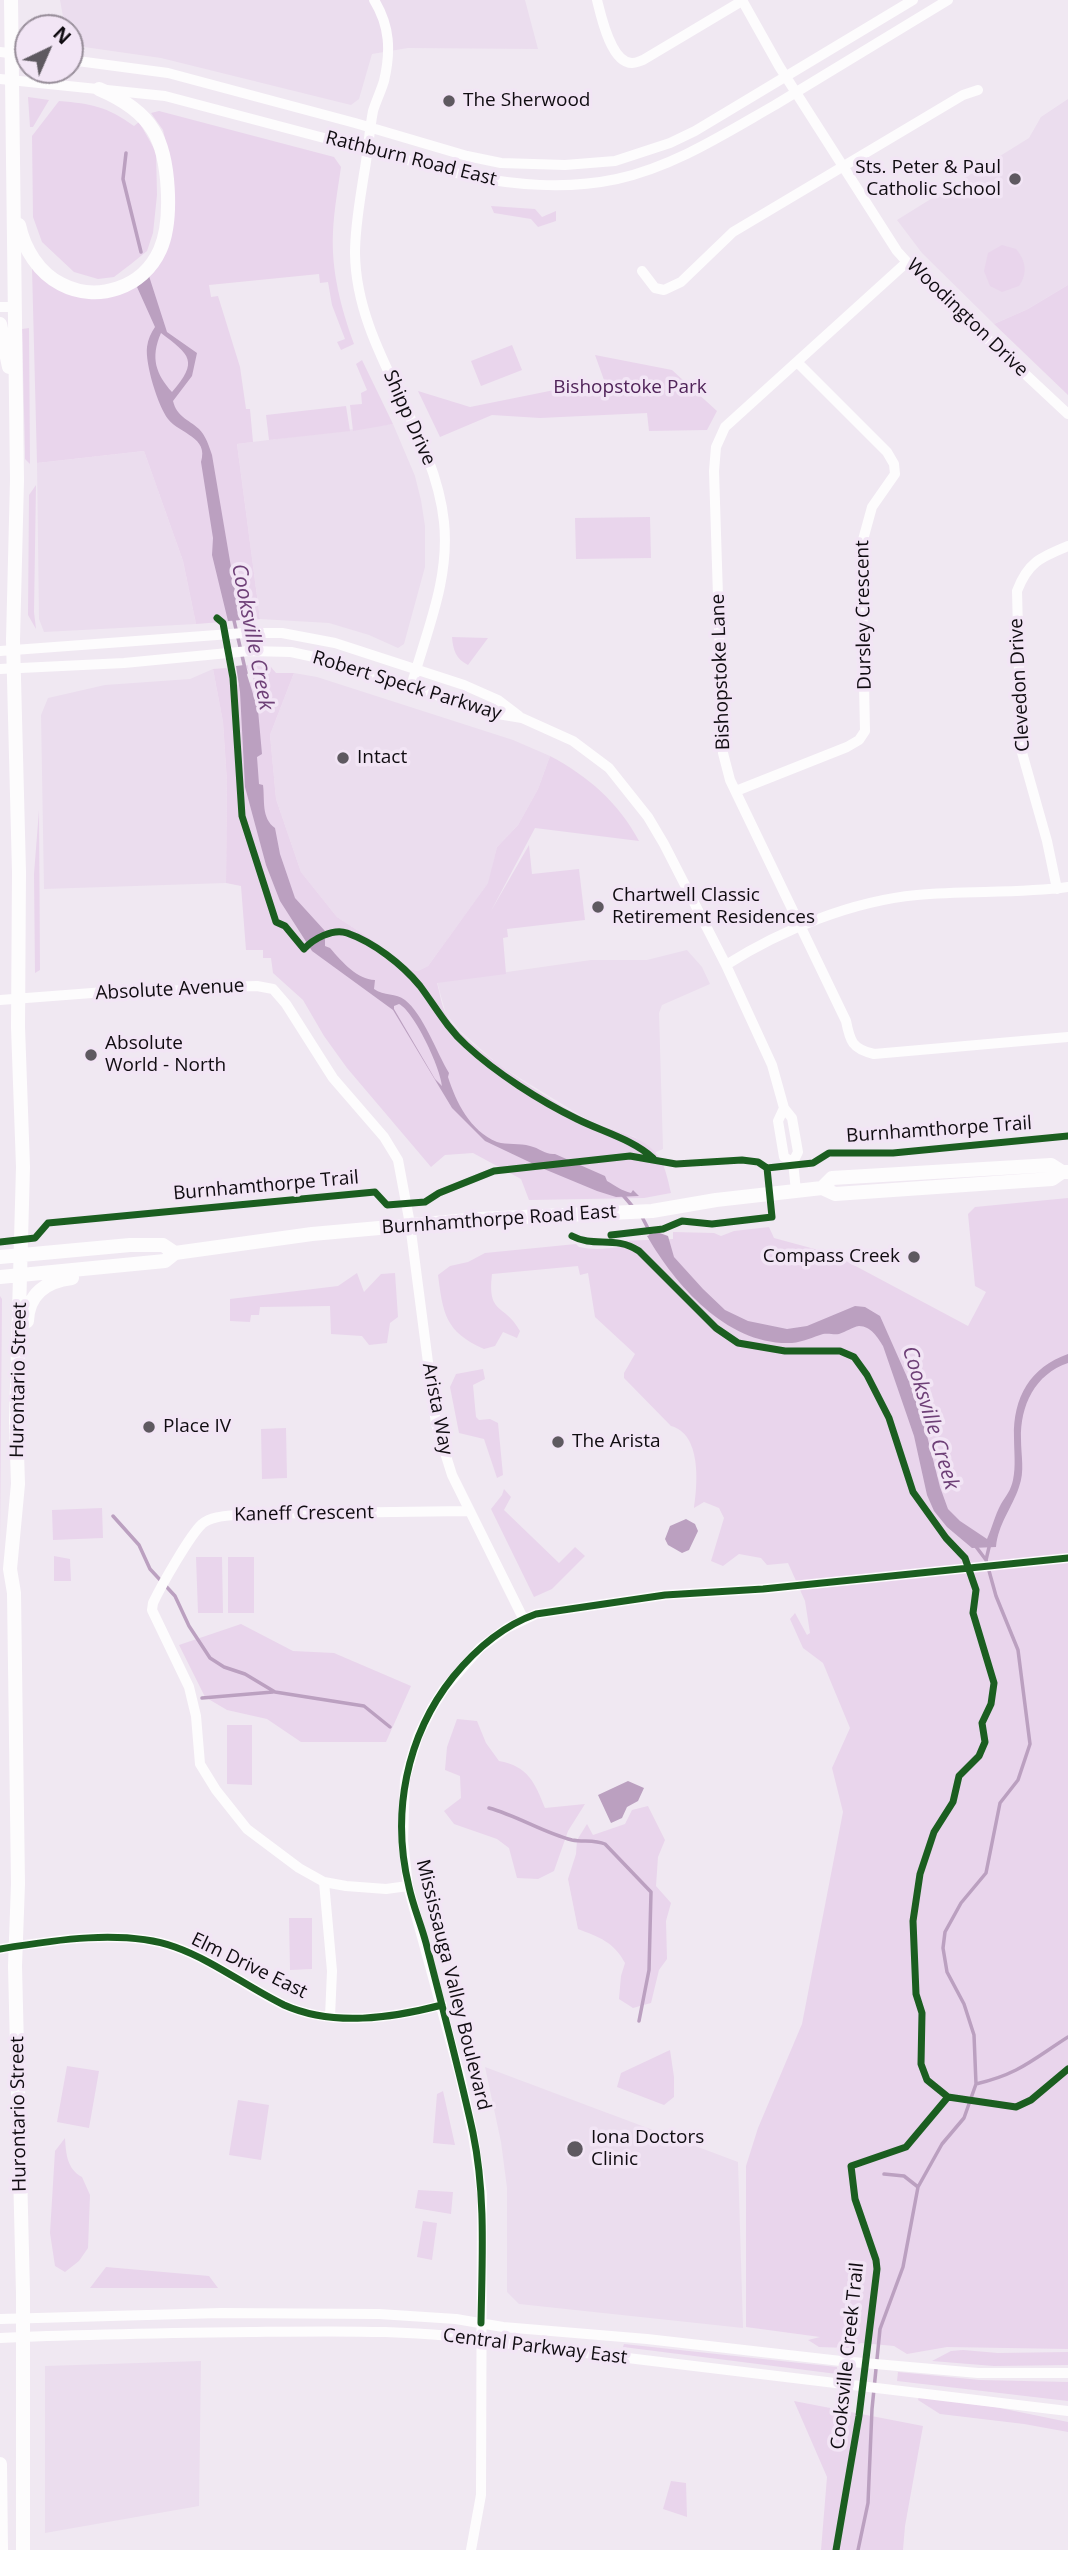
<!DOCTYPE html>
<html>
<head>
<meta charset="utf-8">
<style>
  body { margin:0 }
  #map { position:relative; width:1068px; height:2550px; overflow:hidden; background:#f0e8f2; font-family:"Open Sans",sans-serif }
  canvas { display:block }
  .north { position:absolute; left:14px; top:14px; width:70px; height:70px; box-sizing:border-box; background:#f2e5f5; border:2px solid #988e9a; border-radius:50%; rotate:44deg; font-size:19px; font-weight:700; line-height:28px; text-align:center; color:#100c11 }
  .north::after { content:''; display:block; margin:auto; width:24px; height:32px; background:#5e5960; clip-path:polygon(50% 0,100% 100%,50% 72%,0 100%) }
</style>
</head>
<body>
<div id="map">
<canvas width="1068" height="2550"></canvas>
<div class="north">N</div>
</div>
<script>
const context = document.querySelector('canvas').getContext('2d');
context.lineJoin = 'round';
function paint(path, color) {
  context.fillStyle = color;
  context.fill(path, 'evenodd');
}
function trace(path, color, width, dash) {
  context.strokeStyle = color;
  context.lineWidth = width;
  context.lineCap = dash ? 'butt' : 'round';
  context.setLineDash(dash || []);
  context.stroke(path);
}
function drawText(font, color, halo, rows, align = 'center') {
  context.font = font + ' "Open Sans",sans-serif';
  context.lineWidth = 7;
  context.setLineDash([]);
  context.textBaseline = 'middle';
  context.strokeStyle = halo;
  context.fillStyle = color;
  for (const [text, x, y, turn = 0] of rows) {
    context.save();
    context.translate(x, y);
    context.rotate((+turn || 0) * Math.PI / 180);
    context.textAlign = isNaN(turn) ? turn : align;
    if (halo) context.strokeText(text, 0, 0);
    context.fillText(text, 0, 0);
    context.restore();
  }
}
paint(new Path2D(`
  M60,0h465l13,49 -130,-1 -36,6 -13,45 -8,6 -190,-47 -91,-13v-17h-5z
  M1068,99v186l-40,24 -34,15 -72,-71 -25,-33 132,-82 12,-21z
  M393,424l22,52 6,24 4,26v41l-21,77 -6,4 -29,-13 -40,-12 -69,-4 -23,-175z
  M144,451l39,110 13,63 -152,8 -5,-13 -2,-156z
  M213,669l10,53 4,60 -1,101 -182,6 -3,-174 7,-17 57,-13 85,-6z
  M294,673l23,4 196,63 37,16 -12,33 -20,36 -21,22 -8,35 -61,84 -10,5 -9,-2 -32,-26 -40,-26 -36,-45 -25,-73 -6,-64z
  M687,950l15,17 8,17 -48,21 -3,8 4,136 -9,4 -19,-16 -47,-17 -88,-54 -40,-35 -14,-17 -9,-32 154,-22h56z
  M485,2067l253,95 5,166 -224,-24 -12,-12v-104l-6,-46z
  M201,2361l-2,145 -154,27v-167z`), '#ebddee');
paint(new Path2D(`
  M28,97l21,3 -16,27h-3z
  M59,101c33,3 47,5 75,25l5,-4 17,30 1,43 -4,38 -6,18 -16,13 -17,13 -16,2 -24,-7 -32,-30 -9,-25 -1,-81z
  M159,111l175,46 7,10c-3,21 -7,43 -8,65 -2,39 8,76 21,112l-13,6 -4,-8 8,-3 -13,-34 -4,-23 -8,1 -1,-9 -110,11 2,12 7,-1 22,71 6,42h4l3,33 -16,2 23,175 -64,5 -13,-63 -39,-110 -107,12 -5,-195 9,9 77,17 36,-22 10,-20 8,-82 -9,-40 -12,-17z
  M491,206l44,3 7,8 14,-6v10l-18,6 -7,-8 -37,-6z
  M1002,245l14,4c10,12 12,24 3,37l-17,6 -12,-6 -6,-15 4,-18z
  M1068,285v110l-74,-71 34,-15z
  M29,328l1,136 -5,-5v-7l-3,-123z
  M512,345l10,25 -41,16 -10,-25z
  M595,355l77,15 45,41 -10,19 -58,1 -2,-18 -107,5 -48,-3 -52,22 -22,-46 52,16 134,-27z
  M362,360l31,64 -40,7 -3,-26 12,-1 -1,-11 6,-3 -11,-26z
  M346,406l4,25 -81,9 -3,-25z
  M36,485l-2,127 2,17 -8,-14 1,-120z
  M650,517l1,41 -75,1 -1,-41z
  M452,637l36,1 -20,27c-12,-6 -15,-15 -16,-28z
  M244,665l27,2 5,6h18l-24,62 6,64 25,73 36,45 40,26 32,26 9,2 10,-5 60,-83 9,-36 21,-22 20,-36 12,-33c38,20 69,47 89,85l-104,-13 -44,83 38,-66 3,29 47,-5 6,51 -78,9 1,8 -5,1 3,36 -69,9c3,10 4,22 9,31 16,32 109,90 142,106 23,11 55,14 71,37 7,11 9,24 12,36l-27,5 -115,2 -8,-21 -48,-26 -28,2 -14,12 -84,-99 -23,-32 -21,-36 -30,-27 -2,-15h-8v-8h-17l-5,-64 -15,-3 1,-101 -4,-60 -10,-53 13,-1 7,6 2,11 18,-3v-7z
  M39,810l1,160 -5,3 -1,-99z
  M1068,1198v1151l-121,-2 -40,7 -13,-8 -33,-3 -13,5 -29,-1 -11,-7 12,-3 -74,-10v-161l12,-38 44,-104 41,-212 -11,-44 18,-40 -27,-65 -20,-15 -13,-29 5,-6 12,22 3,-2 -5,-32 -17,-38 -21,2 -6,-7 -22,-4 -16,12 -12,-5 13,-43 -5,-10 -15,-6 -10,6c4,-26 7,-74 -23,-82l-47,-48v-5l11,-19 -40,-37 -7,-44 -8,2 -2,-9 -86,8c-5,42 13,29 28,57l-3,7 -14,-6 -8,14 -11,3c-39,-17 -41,-36 -46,-74l12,-9 18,-4 17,-9 91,-9 3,3c13,3 27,2 40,0l1,-6 53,-2v-7l41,1 7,3 13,-5 35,-4 5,11 59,16 135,72 18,-34 -11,-6 -7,-72 7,-7z
  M357,1273l7,19 17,-18 14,-1 3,44 -8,6 -3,20 -18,2 -7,-9 -31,-2 -1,-28 -70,1 -1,8h-8l-1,7 -20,-1v-22l108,-13z
  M0,1296l2,3 -2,242z
  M483,1369l2,10 -12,6 3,32 3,3 11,-1 8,4 5,52 -6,3 -13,-39 -25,-6 -9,-46 6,-13z
  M286,1428l1,50 -25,1 -1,-50z
  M504,1489l7,8 -7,13 55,53 16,-16 10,9 -33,33 -18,8 -43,-88 11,-14z
  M102,1508l1,30 -50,2 -1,-30z
  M54,1556l16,3 1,22h-17z
  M196,1557h26l1,56h-25z
  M228,1557h26v56h-26z
  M241,1624l52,27 41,2 77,33 -25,56h-85l-34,-23 -40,-9 -22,-13 -26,-52z
  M457,1719l20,2 9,22 13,18c29,5 36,22 46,47l40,-4 -17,27 -14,40 -16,8 -21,-1 -8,-30 -12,-9 -43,-15 -10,-13 17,-13 -1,-22 -15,-6 2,-23z
  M227,1725h25v60l-25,-1z
  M648,1806l17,34 -7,17 -2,29 15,17 -5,18 1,38 -8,11 -8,33 -18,5 -14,-9 2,-23 4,-13c-11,-21 -26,-26 -47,-34l-10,-50 8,-25 1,-14 10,-16 6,11 32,-11 7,-14z
  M289,1918h23v51l-22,1z
  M670,2050l4,27v20l-10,8 -47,-18 4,-14z
  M67,2066l32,5 -10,57 -32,-6z
  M443,2091l12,54 -22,-2 4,-49z
  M238,2100l31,5 -8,55 -32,-5z
  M65,2138c1,16 2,31 17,39l8,18 -2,53 -9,13 -14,11 -10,-6 -5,-33 5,-82z
  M418,2190l35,2 -2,22 -36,-6z
  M423,2221l14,2 -5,37 -15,-3z
  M106,2267l103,9 9,12h-128z
  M624,2344l213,23v7l-214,-27z
  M963,2350l35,3 70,-1v13l-74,1 -62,-5 19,-10z
  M898,2372l82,8 88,2v19l-171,-20z
  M919,2397l76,10 73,15v10l-44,-8 -84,-10 -22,-14z
  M794,2401l129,25 -18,100 -2,24h-82l6,-73z
  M671,2481l15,2 1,34 -24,-8z`), '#e9d5ec');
paint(new Path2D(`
  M149,276l18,56 30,21 -5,23 -19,25c4,16 15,18 26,28 7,7 10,17 13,26l28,165 -12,1 -16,-66 1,-17 -12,-76c8,-25 -21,-28 -33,-43 -10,-13 -23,-55 -21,-72 1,-8 4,-14 8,-20l-18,-40zM161,333c29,22 38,28 11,59 -16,-18 -22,-34 -11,-59z
  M244,665l14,45 4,44 -5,3 2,27 4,1c2,15 -2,33 12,43l5,26 15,44 30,33 -5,4 5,4v7l5,2c13,15 27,31 45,32l-1,9c10,7 22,4 31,11 18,14 32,53 44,73l-1,4c8,25 22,54 49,65 10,3 23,1 33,4 10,2 15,9 25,8l50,22 2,5c7,4 15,10 24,12l2,-3 6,6 -23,1 -19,-6 -53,-22 -59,-28 -33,-33 -59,-98 -81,-59 -32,-50 -14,-36 -21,-78 -5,-95 -4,-26zM399,1004c15,7 42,65 43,82l-7,-7 -41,-70v-3z
  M657,1232l11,4 6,21 29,32 22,21 23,11 39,8 20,-3 48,-20 10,1 15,9 39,88 21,83 8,22 12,12 27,18c5,-11 8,-24 14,-35 5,-8 10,-14 12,-24 3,-14 1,-28 1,-43 -1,-39 16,-70 54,-83v9c-33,11 -48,43 -47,76 0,17 4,32 -2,48 -7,21 -21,37 -23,60l-24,1 -25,-21 -13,-16 -7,-16 -13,-59 -31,-90c-5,-8 -12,-20 -24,-20 -7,1 -13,6 -20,8 -5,1 -10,-1 -16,0 -10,3 -20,8 -31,9 -64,3 -116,-57 -145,-107z
  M686,1519l9,5 3,7 -9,19 -7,3 -14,-8 -3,-6 5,-13z
  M628,1781l16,7 -6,13 -11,6 -5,11 -11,5 -13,-28z`), '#bba0c0');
trace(new Path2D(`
  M126,153l-3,26 18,73
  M233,616l13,57
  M622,1194l11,13
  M641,1215l11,21
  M113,1516l26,29 11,24 25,27 14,30 21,32 14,9 21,7 30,18 89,14 26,21
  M986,1560l4,-17
  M202,1698l71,-6
  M489,1808c29,8 55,25 83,32 11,2 23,0 33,4l46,48 -2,78 -10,51
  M976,2084c43,-10 56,-24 92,-47
  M884,2174l20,2 14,11
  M858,2550l10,-47 4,-94 8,-80 23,-62 15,-80 24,-43 22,-26 12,-34 -2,-49 -10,-31 -17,-32 -4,-24 2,-16 16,-29 25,-30 14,-70 18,-23 12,-36 -12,-94 -22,-54 -10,-36 -12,-16`), '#bba0c0', 3.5);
trace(new Path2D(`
  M374,0c16,26 17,51 10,81 -3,10 -8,20 -11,30 -4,21 -5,42 -9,63 -4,26 -9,52 -9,79 1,97 79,174 89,269 6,58 -18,110 -33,165
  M597,0c4,16 14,63 35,63 4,0 8,-2 11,-3l99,-59
  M742,0l37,66 118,185 19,21 152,142
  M0,52l28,3
  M70,60l98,13 187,50 112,33 34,7 64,2 50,-4 55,-18 25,-12 218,-131
  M0,79l165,17 299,79c50,10 101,15 153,4 58,-13 107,-45 158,-74 58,-35 115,-70 173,-105
  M907,262l-182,165 -9,20 -2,24 9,282 7,27 116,241c4,20 6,28 28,33l194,-17
  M642,271l13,17 9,2 17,-8 52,-50 230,-137 15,-5
  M0,307h15
  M0,651l244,-18h38l53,10 129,42 34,15 21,16
  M0,669l124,-6 125,-12 42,1 37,8 164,53 30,5 51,23 36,27 39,49 16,27 62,121 46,100 12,43 8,10 6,34 -5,10 3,29
  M736,791l111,-44 12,-7 6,-9 -4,-184 11,-40 23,-33 -1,-10 -7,-12 -90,-90
  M1057,889l-10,-48 -26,-92 -4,-158c11,-29 24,-34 51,-45
  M726,965c55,-35 126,-64 191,-70 50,-5 101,-1 151,-8
  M0,1000l105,-8 36,1 80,-6 36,-1 16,3 13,15 47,74 51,59 14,23 12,64 26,200 16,51 71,143
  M784,1108l-6,13 6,36 9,5
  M324,1882l8,89 -2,46
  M408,1886l-22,3 -40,-3 -22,-4 -25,-14 -52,-39 -31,-39 -16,-26 -4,-48 -7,-29 -37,-77 1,-7c8,-17 37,-68 49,-79 11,-9 29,-8 42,-10l224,-3
  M0,1949c53,-9 124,-20 175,-2 39,14 72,40 109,58 49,22 108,13 158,0
  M0,2319l221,-6 158,1 77,5 47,8 144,12 194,22 137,12h90
  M0,2338c84,-4 168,-5 252,-6 84,-1 168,-3 251,11l565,68
  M471,2550l10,-55 1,-301 -9,-59 -13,-59 -52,-190 -5,-45 2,-62 13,-43 14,-28 12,-19 36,-41 27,-20 29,-14 129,-19 98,-6 305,-31`), '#fdfcfd', 10);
trace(new Path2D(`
  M11,0l6,480 -4,160 6,232 -1,155 5,140 -7,255 2,62 -8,85 4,24 4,291 -3,82 8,327v257
  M19,225c5,24 20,48 42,59 36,19 82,4 99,-34 13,-29 10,-93 -7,-120 -12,-20 -33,-32 -54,-41
  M0,324l9,43
  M822,1188l10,-10 219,-13 11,7
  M0,1257l130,-12h33l12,8
  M0,1277l165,-16 10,-8 137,-19 168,-15 172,-8 64,-11 106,-12 13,6 217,-15 10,-7h6
  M27,1321c1,-27 19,-40 45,-43
  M0,2464l1,86`), '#fdfcfd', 14);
trace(new Path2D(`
  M217,618l6,5 10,55 9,138 34,106 9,4 19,23c9,-10 29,-21 43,-16 26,9 55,31 73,53 15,20 27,42 46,59 30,28 74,56 111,74 26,13 55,20 76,39
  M611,1235l52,-6 19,-8 30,3 60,-7 -5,-49
  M572,1236c22,12 43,-1 67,15l77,77 22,15 47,8h55l14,6 13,18 22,43 24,74 33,46 19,20 11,32 -3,23 21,70 -3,21 -9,19 3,19 -6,14 -20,20 -6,26 -19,30 -14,42 -7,47 3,73 6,19 -1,51 6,16 21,17
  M0,1242l35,-4 13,-15 327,-31 12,13 38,-3 14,-9 55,-22 136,-15 46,8 66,-4 16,2 9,6 46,-5 16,-10h64l175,-17
  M0,1949c53,-9 124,-20 175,-2 39,14 72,40 109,58 49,22 108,13 158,0
  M948,2097l68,10 15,-7 37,-31
  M481,2323c1,-63 5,-128 -8,-190 -14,-64 -31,-127 -47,-190 -5,-19 -13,-37 -17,-56 -18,-73 -3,-151 44,-210 22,-27 49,-51 83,-63l129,-19 98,-6 305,-31
  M836,2550l23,-134 18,-147 -1,-9 -21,-61 -4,-33 55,-19 42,-50`), '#1b5e20', 7);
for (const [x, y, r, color] of [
  [449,101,7,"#5e5960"],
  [1015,179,7,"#5e5960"],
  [343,758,7,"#5e5960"],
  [598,907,7,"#5e5960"],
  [91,1055,7,"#5e5960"],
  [914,1257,7,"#5e5960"],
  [149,1427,7,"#5e5960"],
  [558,1442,7,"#5e5960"],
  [575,2149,9,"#5e5960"]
]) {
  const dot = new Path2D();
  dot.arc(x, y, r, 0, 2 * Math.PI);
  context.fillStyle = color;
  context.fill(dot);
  trace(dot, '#f2e5f5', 2.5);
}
drawText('19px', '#100c11', '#f2e5f5', [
  ["The Sherwood",463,101],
  ["Sts. Peter & Paul",1001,168,"right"],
  ["Catholic School",1001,190,"right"],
  ["Intact",357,758],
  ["Chartwell Classic",612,896],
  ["Retirement Residences",612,918],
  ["Absolute",105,1044],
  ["World - North",105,1066],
  ["Compass Creek",900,1257,"right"],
  ["Place IV",163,1427],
  ["The Arista",572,1442],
  ["Iona Doctors",591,2138],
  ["Clinic",591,2160]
], 'left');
drawText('19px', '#100c11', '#f2e5f5', [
  ["Rathburn Road East",411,159,14],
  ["Woodington Drive",967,318,44],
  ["Shipp Drive",409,418,66],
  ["Dursley Crescent",864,615,-91],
  ["Bishopstoke Lane",721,672,-92],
  ["Clevedon Drive",1020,685,-93],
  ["Robert Speck Parkway",407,686,17],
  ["Absolute Avenue",170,990,-3],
  ["Burnhamthorpe Trail",939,1130,-4],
  ["Burnhamthorpe Trail",266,1186,-5],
  ["Burnhamthorpe Road East",499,1220,-4],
  ["Hurontario Street",19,1380,-89],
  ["Arista Way",437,1409,79],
  ["Kaneff Crescent",304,1514,-1],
  ["Elm Drive East",249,1966,26],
  ["Mississauga Valley Boulevard",453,1985,76],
  ["Hurontario Street",19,2114,-91],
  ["Central Parkway East",535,2347,7],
  ["Cooksville Creek Trail",848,2356,-84]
]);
drawText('19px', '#502359', '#f2e5f5', [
  ["Bishopstoke Park",630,388]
]);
drawText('italic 21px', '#6e4077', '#f2e5f5', [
  ["Cooksville Creek",252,637,79],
  ["Cooksville Creek",930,1418,73]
]);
</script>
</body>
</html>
